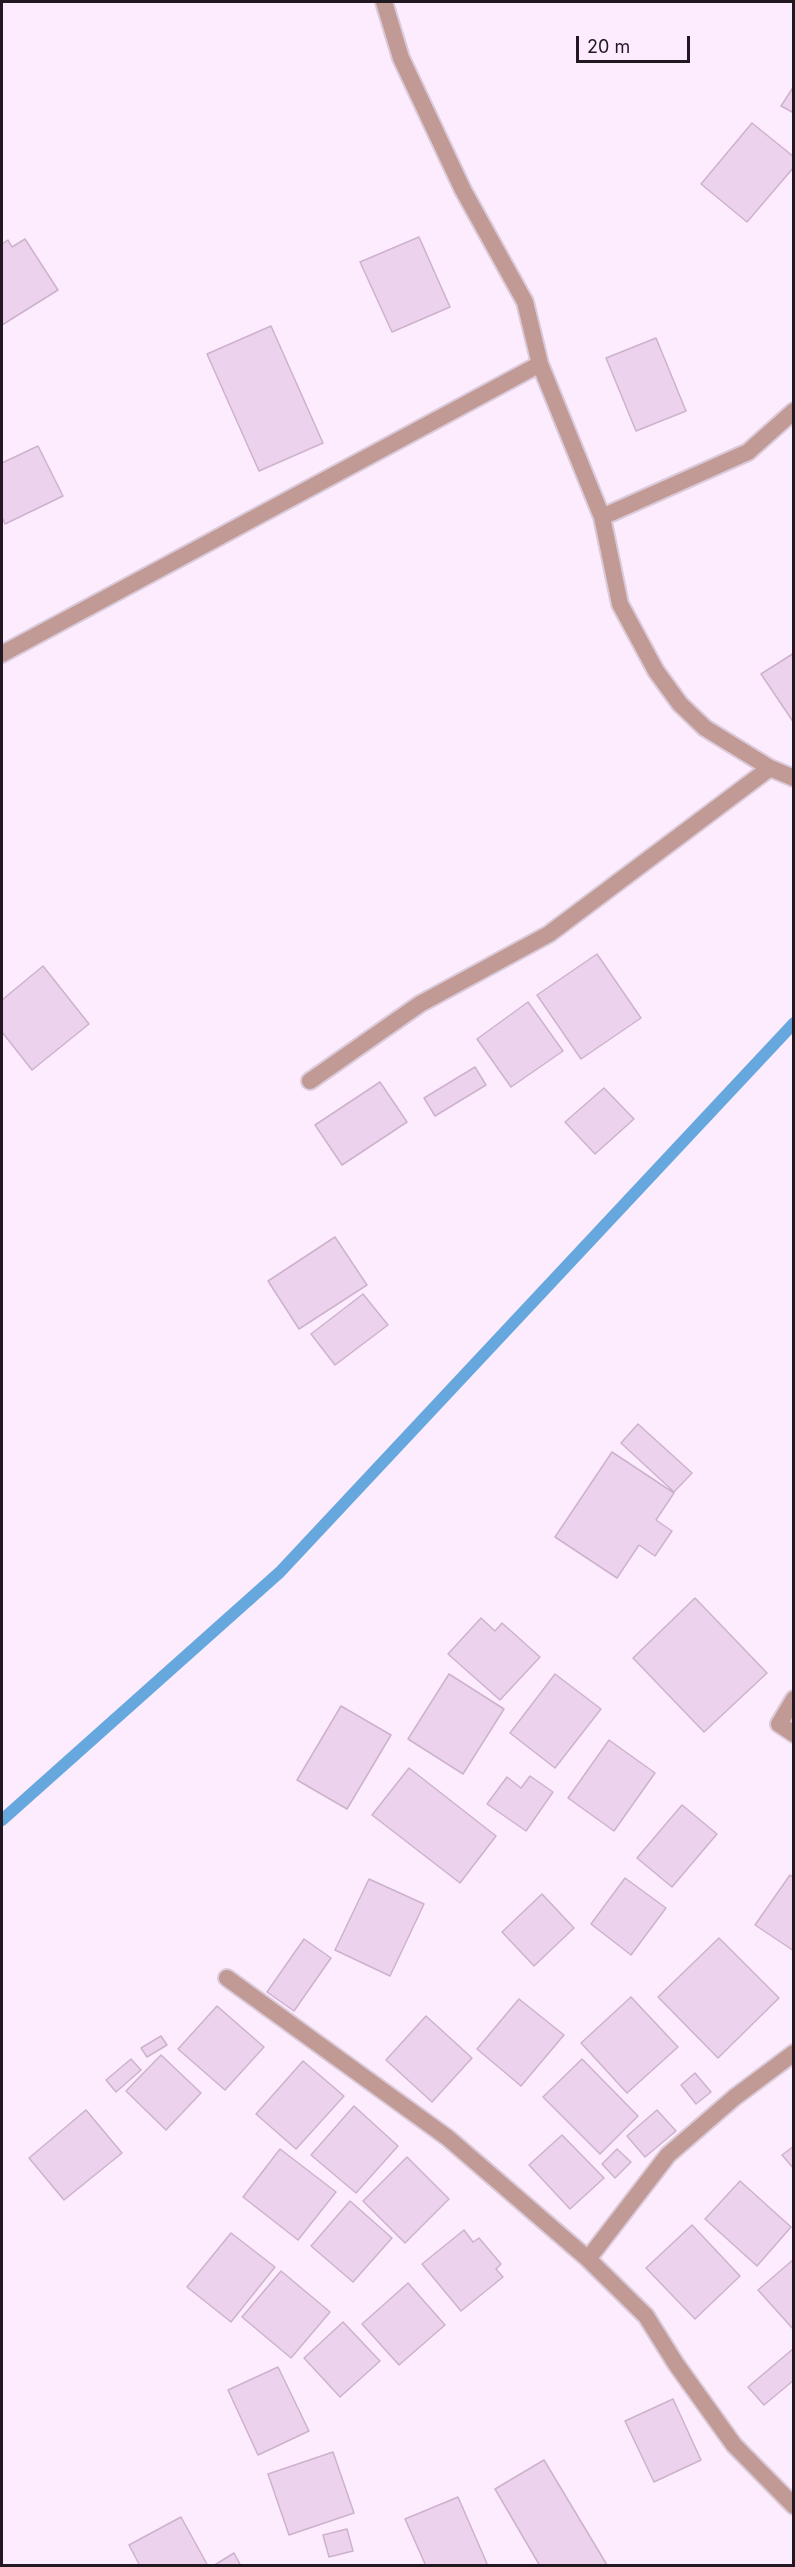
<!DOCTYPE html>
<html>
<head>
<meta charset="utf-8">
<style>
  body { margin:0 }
  #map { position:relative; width:795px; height:2567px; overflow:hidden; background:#fdecfd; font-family:Inter,sans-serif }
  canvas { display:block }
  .frame { position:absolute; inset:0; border:3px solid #221822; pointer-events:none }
  .scale { position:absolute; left:576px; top:36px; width:114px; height:27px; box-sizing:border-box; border:3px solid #221822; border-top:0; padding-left:8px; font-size:18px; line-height:21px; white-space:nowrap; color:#221822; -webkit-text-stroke:4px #fdecfd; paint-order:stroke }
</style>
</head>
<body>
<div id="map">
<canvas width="795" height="2567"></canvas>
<div class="frame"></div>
<div class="scale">20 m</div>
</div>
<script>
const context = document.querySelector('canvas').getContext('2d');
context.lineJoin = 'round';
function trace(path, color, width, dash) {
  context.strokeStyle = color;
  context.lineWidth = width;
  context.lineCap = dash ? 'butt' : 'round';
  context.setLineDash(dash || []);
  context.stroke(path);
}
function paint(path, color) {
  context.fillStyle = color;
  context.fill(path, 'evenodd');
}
trace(new Path2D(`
  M2,1820l278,-248 514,-549`), '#66a8de', 12);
const building = new Path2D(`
  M794,86v27l-13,-7z
  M752,123l42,34v10l-47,55 -46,-38z
  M419,237l31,70 -58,25 -32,-70z
  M25,239l33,51 -56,35v-81l6,-4 4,7z
  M271,326l52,117 -64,28 -52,-117z
  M656,338l30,73 -50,20 -30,-73z
  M38,446l25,50 -58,28 -3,-7v-54z
  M794,653v70l-33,-49z
  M597,954l44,64 -60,41 -44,-64z
  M43,966l46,58 -57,46 -30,-38v-32z
  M528,1002l35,49 -52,36 -34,-48z
  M475,1067l11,18 -51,31 -11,-18z
  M380,1082l27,40 -65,43 -27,-40z
  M604,1088l30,31 -39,35 -30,-32z
  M335,1237l32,48 -68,44 -31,-48z
  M363,1294l25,31 -53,40 -24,-31z
  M638,1424l54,49 -18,19 -53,-49z
  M612,1452l62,41 -18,27 16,11 -17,25 -16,-11 -22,33 -62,-41z
  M695,1598l72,75 -63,59 -71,-74z
  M481,1618l14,13 7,-8 38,34 -40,43 -52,-46z
  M449,1674l55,35 -41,65 -55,-35z
  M555,1674l46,35 -46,59 -45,-35z
  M341,1706l50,29 -44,74 -50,-29z
  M609,1740l46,33 -41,58 -46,-33z
  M409,1768l87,68 -36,47 -88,-68z
  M530,1776l23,16 -27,39 -39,-27 20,-27 14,11z
  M682,1805l35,29 -45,53 -35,-29z
  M790,1875l4,3v73l-39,-26z
  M625,1878l41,30 -35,47 -40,-31z
  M369,1879l55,25 -34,72 -55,-26z
  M542,1894l32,34 -40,38 -32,-34z
  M719,1938l60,60 -61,60 -60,-61z
  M304,1939l27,19 -37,53 -27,-19z
  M631,1997l47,50 -51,46 -46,-50z
  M519,1999l45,36 -43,51 -44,-37z
  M217,2006l47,41 -39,43 -47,-41z
  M426,2016l46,42 -40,44 -46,-42z
  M161,2036l6,9 -20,12 -6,-9z
  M161,2055l40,38 -35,37 -40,-39z
  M131,2059l10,11 -25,22 -10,-12z
  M582,2059l56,57 -38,38 -57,-57z
  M303,2061l41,35 -48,53 -40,-35z
  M695,2073l16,19 -15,12 -15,-19z
  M354,2106l44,40 -42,47 -45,-38z
  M86,2110l36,43 -58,47 -35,-42z
  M657,2110l19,21 -31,26 -18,-21z
  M562,2135l42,43 -34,31 -41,-44z
  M794,2146v23l-12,-14z
  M280,2149l56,43 -38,48 -55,-43z
  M617,2149l14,13 -16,16 -13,-14z
  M407,2157l42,42 -44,44 -42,-42z
  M740,2181l51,46 -34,39 -52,-47z
  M350,2201l42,37 -39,44 -42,-36z
  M692,2225l48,51 -45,43 -49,-51z
  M464,2230l9,12 6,-4 22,26 -5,5 7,8 -42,34 -39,-47z
  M231,2233l44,34 -44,55 -44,-35z
  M794,2259v71l-36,-40z
  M281,2271l49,41 -39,46 -49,-41z
  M408,2283l37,42 -46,40 -37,-41z
  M343,2322l37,39 -40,36 -36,-39z
  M794,2348v32l-30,25 -16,-18z
  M278,2367l31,64 -51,24 -30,-65z
  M673,2399l28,61 -47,22 -29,-61z
  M333,2452l21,61 -65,22 -21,-61z
  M544,2460l63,105 -67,1 -45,-77z
  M458,2497l30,69h-62l-21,-47z
  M181,2517l27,49h-68l-11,-21z
  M347,2529l6,22 -24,6 -6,-22z
  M234,2553l7,13h-28z`);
paint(building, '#edd2ee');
trace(building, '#cdb2ce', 1.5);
const minor = new Path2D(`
  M384,2l17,56 62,132 62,112 15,62 62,153 18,87 36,67 24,33 25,24 65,40 24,10
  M602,517l146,-65 46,-41
  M2,654l538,-290
  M310,1081l110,-77 129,-70 221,-166
  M794,1699l-15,25 15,10
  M227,1978l221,160 140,121
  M794,2053l-59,44 -67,58 -80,104 58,57 30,48 58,81 60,61`);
trace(minor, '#dacada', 20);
trace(minor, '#c19a95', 16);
</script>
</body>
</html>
